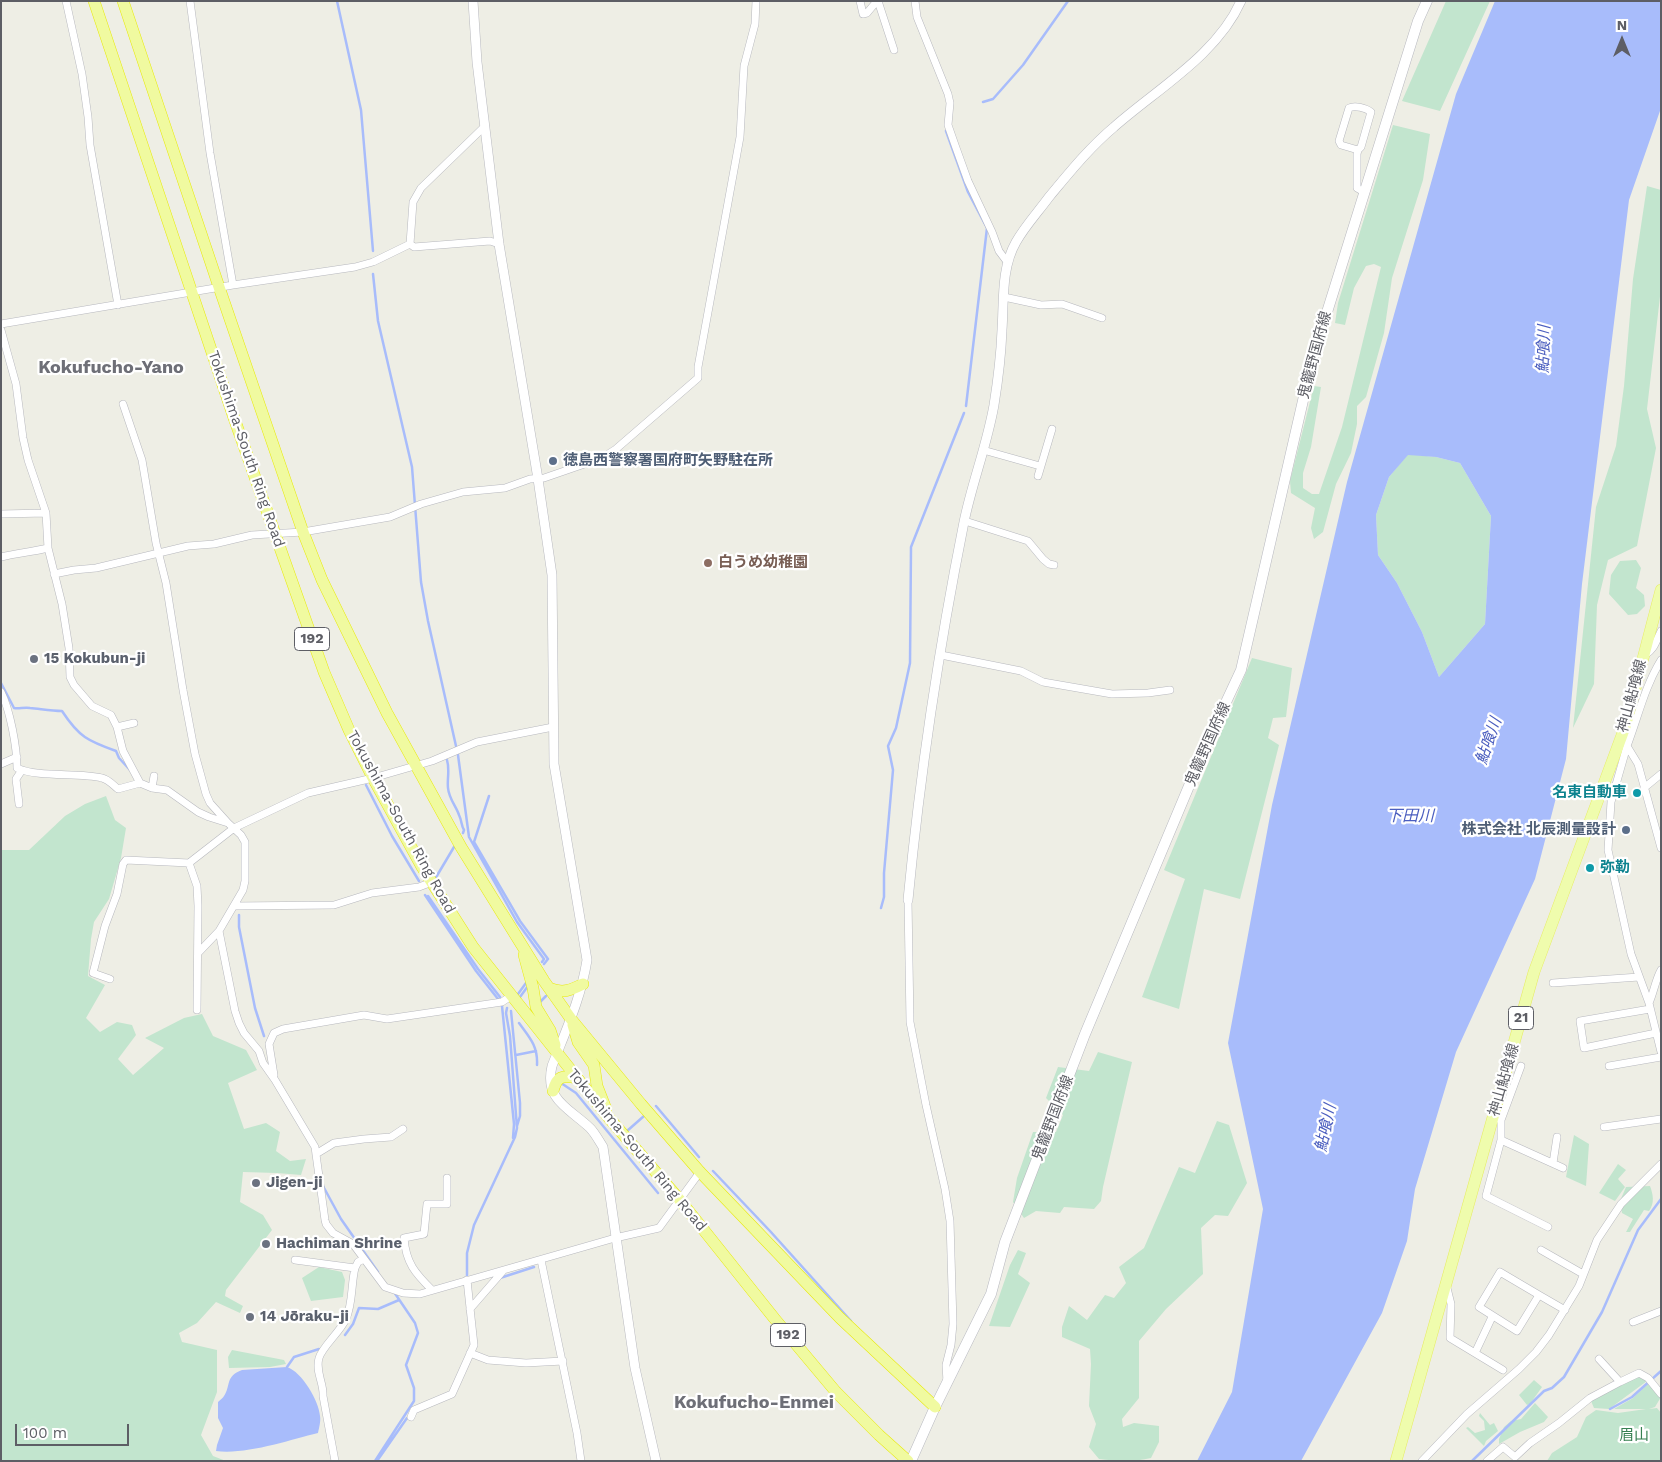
<!DOCTYPE html>
<html>
<head>
<meta charset="utf-8">
<style>
  body { margin:0 }
  #map { position:relative; width:1662px; height:1462px; overflow:hidden; background:#eeeee5; font-family:"Work Sans",sans-serif }
  canvas { display:block }
  .frame { position:absolute; inset:0; border:2px solid #5d5e65; pointer-events:none }
  .north { position:absolute; left:1597px; top:15px; width:50px; height:50px; -webkit-text-stroke:4px #fff; paint-order:stroke; rotate:0deg; font-size:14px; font-weight:700; line-height:20px; text-align:center; color:#5d5e65 }
  .north::after { content:''; display:block; margin:auto; width:18px; height:22px; background:#5d5e65; clip-path:polygon(50% 0,100% 100%,50% 72%,0 100%) }
  .scale { position:absolute; left:15px; top:1424px; width:114px; height:22px; box-sizing:border-box; border:2px solid #5d5e65; border-top:0; padding-left:6px; font-size:15px; line-height:18px; white-space:nowrap; color:#5d5e65; -webkit-text-stroke:4px #fff; paint-order:stroke }
</style>
</head>
<body>
<div id="map">
<canvas width="1662" height="1462"></canvas>
<div class="frame"></div>
<div class="north">N</div>
<div class="scale">100 m</div>
</div>
<script>
const context = document.querySelector('canvas').getContext('2d');
context.lineJoin = 'round';
function paint(path, color) {
  context.fillStyle = color;
  context.fill(path, 'evenodd');
}
function trace(path, color, width, dash) {
  context.strokeStyle = color;
  context.lineWidth = width;
  context.lineCap = dash ? 'butt' : 'round';
  context.setLineDash(dash || []);
  context.stroke(path);
}
function drawText(font, color, halo, rows, align = 'center') {
  context.font = font + ' "Work Sans","Noto Sans JP",sans-serif';
  context.lineWidth = 4.5;
  context.setLineDash([]);
  context.textBaseline = 'middle';
  context.strokeStyle = halo;
  context.fillStyle = color;
  for (const [text, x, y, turn = 0] of rows) {
    context.save();
    context.translate(x, y);
    context.rotate((+turn || 0) * Math.PI / 180);
    context.textAlign = isNaN(turn) ? turn : align;
    if (halo) context.strokeText(text, 0, 0);
    context.fillText(text, 0, 0);
    context.restore();
  }
}
paint(new Path2D(`
  M1446,1h44l-50,110 -38,-10z
  M1393,125l37,9 -7,46 -31,98 -8,55 -18,64 -9,9v18l-6,29 -15,31 -13,48 -9,7 -3,-11 4,-20 -24,-15 -1,-12 24,-95 7,1 -10,60 -8,26v15l9,6h7l23,-67 39,-160 -7,-3 -8,2 -12,22 -9,37 -10,-2 3,-20z
  M1647,186l14,4v98l-14,121 9,39 -19,98 -29,14 -11,45 -3,79 -21,44 23,-221 20,-61 8,-60 9,-107z
  M1408,454l28,3 24,6 31,53 -6,108 -46,53 -17,-45 -25,-49 -19,-28 -2,-40 13,-38z
  M1636,560l5,8 -5,20 8,7 1,11 -8,8 -9,1 -19,-21 2,-19 9,-14z
  M1252,658l40,10 -6,49 -13,1 -5,20 11,7 -39,154 -36,-10 -25,120 -37,-12 43,-118 -21,-9z
  M106,796l9,24 11,8 -5,30 -12,41 -15,23 -3,17 -3,37 17,9 -19,33 14,14 17,-10 15,3 4,10 -18,24 15,16 31,-27 -19,-10 39,-20 18,-4 11,22 33,14 11,20 -29,13 16,46 22,-6 14,9 -4,19 14,10 16,-2 -5,16 -24,-2 -34,-1 -3,30 23,13 9,15 -46,60 -1,6 18,10 -3,7 -24,-11 -19,21 -18,10 3,9 35,8v42l-16,43 12,21 13,5h-225v-611h28l36,-34 20,-12z
  M1098,1052l34,10 -29,125 -2,14 -7,8 -30,-2 -4,6 -24,-2 -12,7 -11,-16 4,-24 16,-46h23l7,-17 -17,-17 12,-31 31,4z
  M1217,1121l12,4 18,58 -19,33 -13,-1 -14,13 2,46 -37,35 -27,32v57l-17,21 1,8 11,-4 25,3v16l-8,16c-17,4 -35,3 -52,1l-10,-12 7,-23 -7,-18 2,-42 -1,-15 -28,-12v-10l7,-21 18,14 18,-25 9,3 12,-15 -7,-16 25,-19 35,-81 16,6z
  M1574,1135l15,9 -3,42 -20,-9z
  M1618,1164l8,6 -8,9 7,8 -10,14 -16,-8z
  M1650,1186c3,8 5,17 -1,25l-5,-1 -14,22h-4l7,-13 -11,-6 -2,-12 6,-14z
  M1018,1250l8,3 -8,21 12,9 -20,44 -21,-1 21,-61z
  M319,1267l23,5 3,8 -2,17 -32,4 -9,-23z
  M232,1350l52,10 2,4 -16,3 -41,1 -1,-11z
  M1640,1377l7,4 -38,28 -15,-1 -3,-7 42,-23z
  M1534,1380l8,7 -12,17 -3,1 -8,-10z
  M1649,1383l12,14 -6,10 -6,2 8,-1 4,5v48h-114l5,-8 25,-16 9,-20 10,-7 22,3 28,-4h-32l19,-11z
  M1535,1403l13,14 -4,5 -24,10 -21,12v-5l5,-12 7,-6 10,-2z
  M1480,1413l10,12 4,-2 4,8 -12,10 -2,5 -18,-18 2,-1 7,6 10,-3 -1,-9 -5,-5z`), '#c2e5ce');
paint(new Path2D(`
  M1495,1h166v107l-32,92 -47,384 -16,175 -31,120 -79,173 -41,137 -8,52 -25,72 -81,148h-104l35,-69 31,-183 -35,-166 44,-238 75,-323 109,-388zM1408,455l28,2 24,6 31,53 -6,108 -46,53 -17,-45 -25,-49 -19,-28 -2,-40 13,-38z
  M287,1367c15,5 32,34 33,49 1,5 -1,12 -2,17 -29,7 -72,22 -102,18l1,-6 6,-17 -5,-10v-16c2,-2 5,-4 6,-6 7,-10 1,-20 18,-26z`), '#a8bcfb');
trace(new Path2D(`
  M337,1l24,109 12,141
  M983,102l10,-3 30,-34 45,-64
  M946,131l22,61 19,36 -21,178
  M373,274l5,47 34,146 9,115 7,39 30,134 11,82 48,85 27,37 -2,3
  M1,683l13,25c5,1 10,-1 16,0 11,1 21,3 32,3 17,26 26,30 54,40l3,7 11,12
  M447,760c3,10 0,18 1,28 1,11 8,18 11,27 3,6 2,10 5,15l-1,3
  M366,785l26,51 27,45
  M489,796l-15,46 46,79 28,38 -4,5
  M435,879l19,-32
  M425,895l51,76 22,28
  M428,896l50,73 22,28
  M881,908l3,-11v-24l9,-103 -5,-24 8,-18 14,-65 1,-116 53,-134
  M239,915v12l16,81 9,28
  M518,994l8,-11
  M520,997l8,-11
  M540,1002l6,-6
  M502,1006l12,118 -1,14
  M511,1011l9,92v13l-3,10
  M519,1023c11,15 19,23 18,42
  M516,1055l20,-4
  M561,1083l15,10 82,100
  M656,1106l43,51
  M627,1131l17,-15
  M713,1171l57,60 81,90
  M323,1186l18,33 37,53
  M467,1277v-24l7,-28 41,-88 2,-9 -7,-92 -4,-23 1,-5
  M500,1278l34,-11
  M345,1335l8,-11 6,-16 19,1 21,-9
  M287,1367l7,-10 25,-8
  M1610,1409l22,-12 29,-26
  M375,1461l39,-60v-13l-8,-23 12,-32 -3,-10 -21,-31
  M377,1461l30,-43
  M1472,1461l72,-70 8,-3 12,-11 38,-65 36,-82 23,-31`), '#a8bcfb', 2.5);
const minor = new Path2D(`
  M66,1l16,73 6,43 2,28 28,160
  M190,1l20,152 23,132
  M860,1l3,13 4,-1 10,-12
  M878,1l16,49
  M915,1l2,16 31,77 2,9 -2,22 7,20 13,36 24,51 7,19 9,12
  M1358,150l-17,-5 -2,-4 10,-33c6,-3 17,0 22,4l-10,35 -3,3 -1,4v34l7,4
  M410,244l4,3 76,-6 9,3
  M1004,297l37,8 21,-1 40,14
  M1,324l232,-39 122,-18 18,-5 37,-18 3,-42 8,-14 64,-62
  M1,330l15,54 7,54 5,22 18,53 2,35 14,56 7,44 1,29 4,8 18,21 19,9 6,12 6,24 17,32 12,5 15,2 31,22 11,5 19,6 13,12 4,7v39l-2,9 -24,41 16,80 4,12 5,10 15,18 4,12 12,17 40,67 10,73 1,4 7,9 20,11 32,43 18,6 17,1 195,-56 44,-10 41,-56
  M123,404l19,56 14,83 10,40 17,107 12,64 11,40 4,9 18,20
  M983,450l57,16
  M1038,476l14,-47
  M1,514l45,-1
  M965,521l63,20 15,18 6,5 5,1
  M1,557c16,-4 31,-5 47,-9
  M54,574l20,-4 22,-2 92,-22 26,-2 38,-9 51,-3 87,-15 31,-13 42,-12 42,-4 25,-9 14,-1 58,-20 14,-9 82,-71v-11l42,-230 4,-71 11,-42 1,-23
  M941,655l80,16 22,11 69,12 36,-1 22,-3
  M1645,655c10,-6 11,-14 16,-24
  M1661,660c-16,26 -23,57 -34,86l11,18 23,84
  M1,692c9,18 16,55 16,76 21,10 62,4 85,10 6,1 11,7 16,11l22,-6
  M117,727l17,-4
  M1625,731l2,15 -16,56 -3,48 23,104 18,49
  M1,764l16,-7
  M152,788l2,-12
  M1644,788l17,-14
  M19,804l-3,-25 6,-9
  M189,863l8,23 1,20 -1,104
  M908,900l2,122 16,83 19,84 5,32 3,103 -2,21 -5,20 1,17
  M234,906l100,-1 38,-12 47,-6 13,-5
  M198,953l21,-22
  M1661,970c-6,11 -7,22 -12,33l12,49
  M110,979l-17,-6 12,-47 12,-32 6,-30 3,-4 63,3 45,-35 74,-35 65,-15 59,-17 45,-19 76,-15
  M1553,983l86,-6
  M1650,1009l-70,12 4,27 72,-15
  M1609,1066l52,-9
  M274,1075l-5,-31 5,-11 9,-4 81,-14 23,4 115,-17 9,-6
  M1493,1117l8,3v20l62,28
  M1501,1120l20,-54
  M1604,1127l57,-8
  M1501,1140l-15,56 62,31
  M316,1154l18,-11 30,-4 27,-2 12,-8
  M1553,1163l4,-26
  M1541,1250l42,24
  M295,1260l60,8
  M541,1260l36,173 4,28
  M1447,1288l4,16 -1,34 53,32
  M432,1290c-17,-17 -26,-27 -28,-52l20,-4 3,-30h20v-26
  M1539,1295l-39,-23 -21,35 38,24 22,-36 26,15
  M470,1309l33,-38
  M1633,1322l28,-11
  M470,1353l18,7 38,3 37,-2
  M1475,1353l17,-36
  M1599,1359l21,23 19,-9 9,5 13,16
  M411,1417l3,-7 38,-16 22,-49 -7,-65
  M335,1461l-12,-65c1,-13 -8,-24 -4,-38 3,-11 21,-26 27,-39 7,-16 5,-35 9,-51l3,-6 6,-3
  M1422,1461l45,-47 52,-45 17,-17 13,-17 30,-49 18,-46 24,-36 40,-40
  M1487,1461l16,-14 12,10 15,-14 29,-20 31,-25 30,-16`);
const tertiary = new Path2D(`
  M473,1l4,61 22,182 39,235 14,96 2,189 33,196c-6,38 -21,70 -35,106 -8,34 17,42 38,62 5,5 9,13 13,19l32,221 21,93
  M908,900c12,-126 31,-253 56,-378 8,-39 23,-77 30,-117 4,-25 7,-50 8,-75 2,-29 -1,-62 14,-88 9,-16 22,-30 33,-45 20,-24 40,-49 65,-70 43,-38 103,-72 127,-126`);
const secondary = new Path2D(`
  M911,1461l24,-54 56,-113 14,-52 80,-208 122,-291 34,-73 72,-313 105,-336 9,-20`);
const primary = new Path2D(`
  M1396,1461l138,-489 91,-245 36,-137`);
const trunk = new Path2D(`
  M94,1l140,417 90,254 25,58 24,48 49,89 51,80 136,171 70,81 95,119 62,74 43,43 29,26
  M123,1l96,286 84,245 19,48 65,133 74,134 83,134 27,38 70,85 59,68 140,146 95,89
  M524,955l9,33 3,19 14,23 5,15
  M549,988c14,6 22,2 34,-4
  M573,1025l5,17 16,23 3,21 9,23
  M553,1091c4,-15 9,-16 24,-13`);
trace(minor, '#b7b8be', 8);
trace(tertiary, '#b7b8be', 10);
trace(secondary, '#b8b9c0', 11);
trace(primary, '#e6ec61', 12);
trace(trunk, '#e8ea0a', 12);
trace(minor, '#fff', 7);
trace(tertiary, '#fff', 9);
trace(secondary, '#fff', 10);
trace(primary, '#effcad', 11);
trace(trunk, '#f0faa0', 11);
for (const [x, y, r, color] of [
  [553,461,5,"#5c6f8a"],
  [708,563,5,"#8d6e63"],
  [34,659,5,"#6b7280"],
  [1637,793,5,"#0f9aa8"],
  [1626,830,5,"#5c6f8a"],
  [1590,868,5,"#0f9aa8"],
  [256,1183,5,"#6b7280"],
  [266,1244,5,"#6b7280"],
  [250,1317,5,"#6b7280"]
]) {
  const dot = new Path2D();
  dot.arc(x, y, r, 0, 2 * Math.PI);
  context.fillStyle = color;
  context.fill(dot);
  trace(dot, '#fff', 2);
}
for (const [x, y, w] of [
  [312,639,35],
  [1521,1018,25],
  [788,1335,35]
]) {
  const box = new Path2D();
  box.roundRect(x - w / 2, y - 11.5, w, 23, 4);
  context.fillStyle = '#fff';
  context.fill(box);
  trace(box, '#5d5e65', 1);
}
drawText('bold 14px', '#5d5e65', null, [
  ["192",312,639],
  ["21",1521,1018],
  ["192",788,1335]
]);
drawText('15px', '#5d5e65', '#fff', [
  ["鬼籠野国府線",1315,355,-75],
  ["Tokushima-South Ring Road",246,449,71],
  ["神山鮎喰線",1632,696,-75],
  ["鬼籠野国府線",1208,744,-66],
  ["Tokushima-South Ring Road",401,822,61],
  ["神山鮎喰線",1504,1080,-74],
  ["鬼籠野国府線",1053,1118,-69],
  ["Tokushima-South Ring Road",637,1150,50]
]);
drawText('bold 15px', '#4e5e75', '#fff', [
  ["徳島西警察署国府町矢野駐在所",563,461],
  ["株式会社 北辰測量設計",1616,830,"right"]
], 'left');
drawText('bold 15px', '#785e54', '#fff', [
  ["白うめ幼稚園",718,563]
], 'left');
drawText('bold 15px', '#5b616d', '#fff', [
  ["15 Kokubun-ji",44,659],
  ["Jigen-ji",266,1183],
  ["Hachiman Shrine",276,1244],
  ["14 Jōraku-ji",260,1317]
], 'left');
drawText('bold 15px', '#0d838f', '#fff', [
  ["名東自動車",1627,793],
  ["弥勒",1600,868,"left"]
], 'right');
drawText('15px', '#388153', '#fff', [
  ["眉山",1634,1436]
]);
drawText('italic 16px', '#4b5ebf', '#fff', [
  ["鮎喰川",1544,349,-88],
  ["鮎喰川",1489,741,-71],
  ["下田川",1410,816],
  ["鮎喰川",1326,1128,-78]
]);
drawText('bold 18px', '#6e6f77', '#fff', [
  ["Kokufucho-Yano",111,368],
  ["Kokufucho-Enmei",754,1403]
]);
</script>
</body>
</html>
